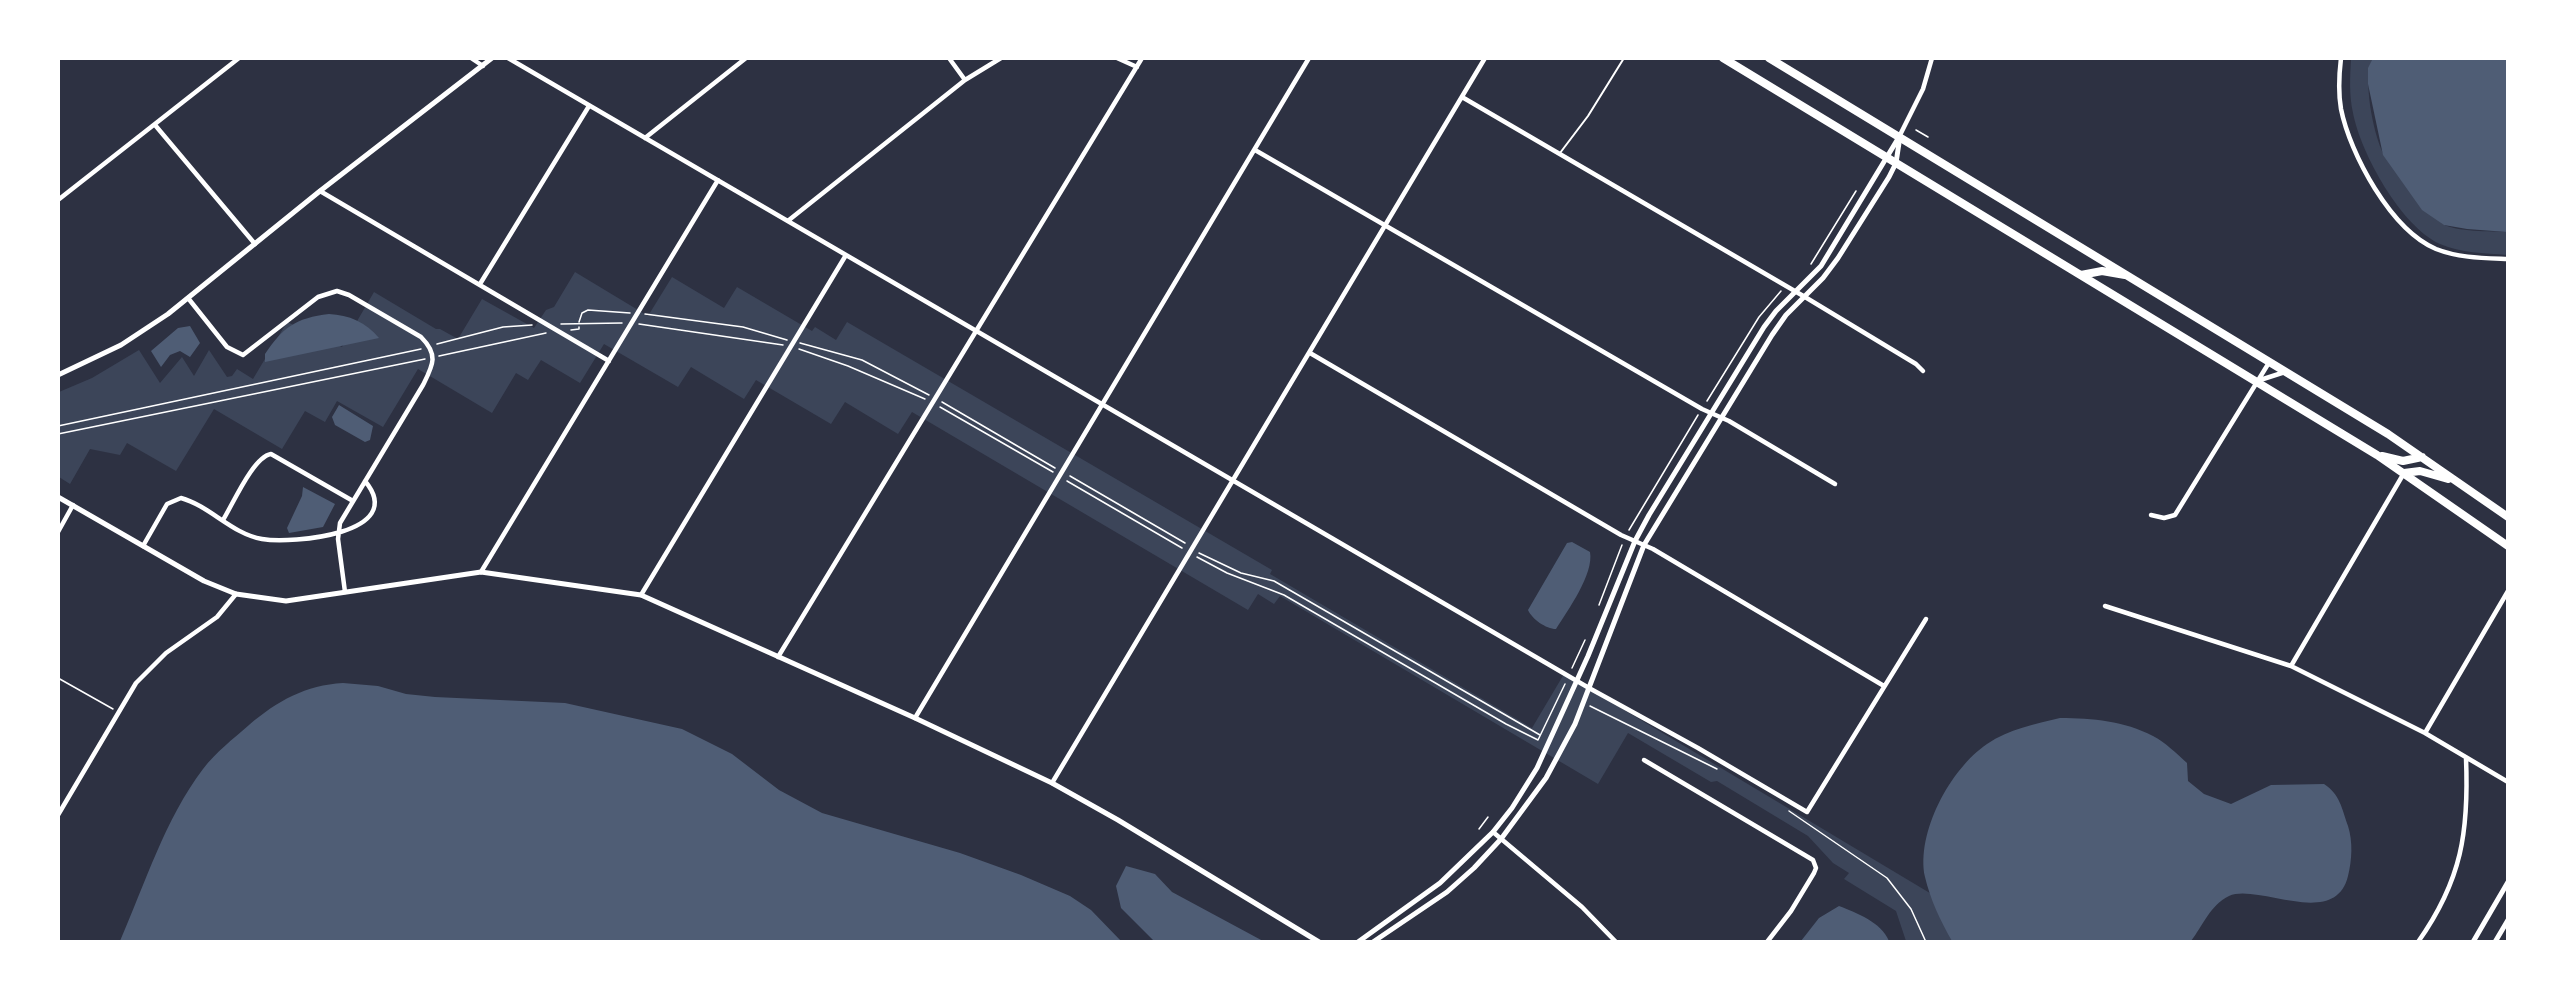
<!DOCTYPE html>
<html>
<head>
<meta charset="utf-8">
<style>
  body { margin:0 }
  #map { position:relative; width:2566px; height:1000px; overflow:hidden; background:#2d3142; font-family:"DM Sans",sans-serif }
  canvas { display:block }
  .frame { position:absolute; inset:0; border:60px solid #fff; pointer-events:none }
</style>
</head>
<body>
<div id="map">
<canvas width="2566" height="1000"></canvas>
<div class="frame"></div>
</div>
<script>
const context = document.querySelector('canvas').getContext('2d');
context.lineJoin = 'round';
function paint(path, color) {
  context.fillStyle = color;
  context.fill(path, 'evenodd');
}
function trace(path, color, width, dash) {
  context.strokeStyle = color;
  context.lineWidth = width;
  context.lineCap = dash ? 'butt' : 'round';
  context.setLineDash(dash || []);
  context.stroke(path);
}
paint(new Path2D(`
  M2351,59h22c-11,19 0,73 10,94 3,7 54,66 60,71 12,8 49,7 64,8v23c-23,-2 -46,-2 -67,-11 -39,-18 -79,-90 -87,-131 -4,-18 -3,-36 -2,-54z
  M575,272l73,44 24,-39 52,31 13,-21 75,44 3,-4 21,13 11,-18 425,248 -2,4 262,154 32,-54 446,267h-104l-10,-30 -52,-32 5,-6 -16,-10 -25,-27 -91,-55 -6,1 -83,-49 -30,51 -318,-188 -6,8 -16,-10 -10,16 -336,-198 -14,22 -53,-32 -14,22 -75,-44 -12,19 -53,-32 -13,20 -74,-43 -24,39 -39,-23 -13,20 -12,-7 -24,40 -74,-44 -35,58 -46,-26 -12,21 -20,-11 -23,38 -68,-40 -38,62 -49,-28 -7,12 -30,-6 -20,35 -11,-7v-85l33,-14 47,-28 21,33 22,-26 12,19 15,-26 18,27 5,-1 5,-7 16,10 34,-57 55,25 32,-55 62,37h4l18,10 24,-40 52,29 12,-18 8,-3z`), '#3c4559');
paint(new Path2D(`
  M2373,58l134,1v173l-40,-3 -23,-4 -22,-15 -39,-55 -15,-71v-16z
  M329,314c20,1 37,8 50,24l-114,24v-8c18,-27 31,-36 64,-40z
  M190,326l10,17 -10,14 -10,-6 -10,4 -9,12 -10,-16 27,-23z
  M339,405l34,21 -3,14 -5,2 -30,-17 -3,-8z
  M303,487l32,17 -12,23 -34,6 -2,-5 15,-32z
  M1572,542l18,10c4,22 -22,58 -34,77 -10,0 -24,-10 -28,-19l39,-67z
  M343,683l35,3 28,8 29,3 130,6 117,26 50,25 47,36 43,23 138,40 61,22 49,21 21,14 30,31h-1001c25,-57 45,-122 83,-172 13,-17 30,-30 46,-44 28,-24 57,-40 94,-42z
  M2060,718c33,0 64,3 93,18 12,6 24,18 34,27l1,18 16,13 27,10 40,-19 53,-1c16,10 18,25 24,42 5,16 4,34 0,50 -13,54 -90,7 -119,20 -18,8 -27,31 -38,45h-239c-11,-19 -22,-42 -27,-64 -9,-44 25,-108 62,-133 22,-15 48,-20 73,-26z
  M1126,866l29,8 17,18 91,49h-109l-33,-33 -5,-22z
  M1839,906c18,7 42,16 50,35h-88l18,-23z`), '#4f5d75');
trace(new Path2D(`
  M1916,130l12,7
  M1811,264l45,-73
  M645,314l98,13 44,13
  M579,322l3,-9 6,-3 42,3
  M561,324l61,-1
  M639,324l144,21
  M571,330l8,-1v-2
  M800,343l62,17 67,35
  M437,344l66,-17 29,-2
  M799,349l49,17 77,33
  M439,356l107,-23
  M1707,401l52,-84 22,-26
  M942,402l113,66
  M940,407l113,65
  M58,426l363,-77
  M58,434l367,-75
  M1070,476l115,67
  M1067,481l115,67
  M1629,530l69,-115
  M1199,553l42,20 33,8 266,154
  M1197,557l30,16 57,22 222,129 32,16 27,-56
  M1599,605l23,-60
  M1572,668l13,-28
  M58,678l55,31
  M1590,706l127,63
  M1789,811l98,67 24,31 15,33
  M1479,829l9,-12`), '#fff', 1.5);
trace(new Path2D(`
  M1560,153l28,-37 36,-58`), '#fff', 2);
trace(new Path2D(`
  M471,58l12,8
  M508,58l1081,630 109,60 109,64 119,-193
  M949,58l16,22
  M1117,58l20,9
  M2341,58c-2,17 -3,34 0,51 9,45 50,121 95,140 23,9 47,9 72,10
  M1462,97l343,200 111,67 7,7
  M155,125l100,119
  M1899,137l24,-48 9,-31
  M645,138l101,-80
  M1255,150l447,259 27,12 106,63
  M320,191l289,170
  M58,200l181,-142
  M789,220l176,-140 36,-22
  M480,284l109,-178
  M188,298l39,49 16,8 75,-58 19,-6 12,4 72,42c18,18 12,28 2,48l-83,138 -2,16 7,53
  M1310,353l311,182 32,14 231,137
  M2257,381l28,-9
  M2151,515l13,3 11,-3 95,-154
  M223,520c10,-16 30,-63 48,-66l82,47
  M58,532l15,-27
  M143,546l24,-42 14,-6c29,8 51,36 81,41 30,5 147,-5 103,-58
  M481,572l237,-392
  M641,595l205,-340
  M2105,606l186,60 134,67 83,49
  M778,657l364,-599
  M2291,666l113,-193
  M915,718l394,-660
  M2425,733l83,-142
  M1644,760l169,100 3,8 -2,5 -23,38 -24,31
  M1052,783l433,-725
  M58,815l78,-132 30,-30 51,-36 19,-23
  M1493,832l89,75 34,35
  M2418,942c44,-62 51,-111 48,-184`), '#fff', 4.5);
trace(new Path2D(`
  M58,375l63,-30 47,-31 152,-123 172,-133
  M58,497l146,84 32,13 50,7 195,-29 160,23 274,123 137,65 66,37 201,122
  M1358,942l82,-59 53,-51 19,-24 25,-40 51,-112 47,-115 14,-26 115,-188 12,-16 45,-45 78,-129
  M1373,942l74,-50 27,-24 27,-29 45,-61 29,-54 69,-179 128,-210 14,-20 37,-37 15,-20 51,-81 7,-14 3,-20
  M2473,942l35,-60
  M2495,942l13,-22`), '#fff', 5);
trace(new Path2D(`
  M1723,58l654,397 131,91
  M1769,58l619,376 120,83
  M2081,275l21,-4 23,4
  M2382,456l21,5 19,-4
  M2404,473l16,-2 28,8`), '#fff', 8);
</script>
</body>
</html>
